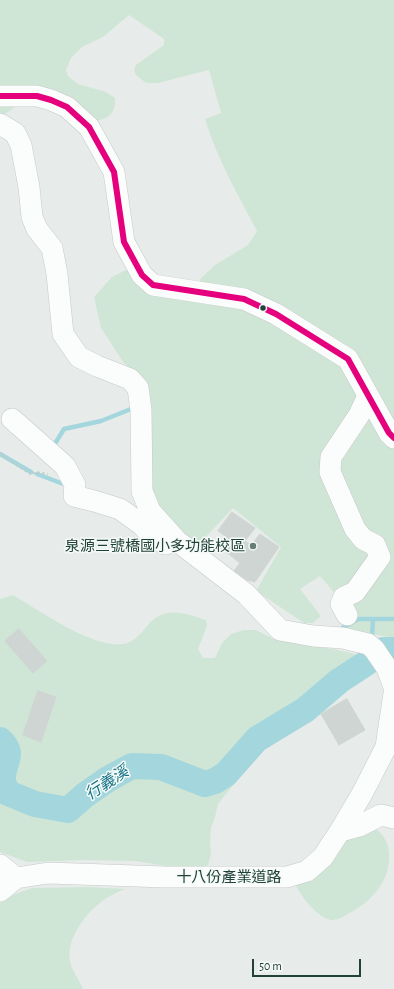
<!DOCTYPE html>
<html>
<head>
<meta charset="utf-8">
<style>
  body { margin:0 }
  #map { position:relative; width:394px; height:989px; overflow:hidden; background:#e7ecea; font-family:"Alegreya Sans",sans-serif }
  canvas { display:block }
  .scale { position:absolute; left:252px; top:959px; width:109px; height:18px; box-sizing:border-box; border:2px solid #214239; border-top:0; padding-left:5px; font-size:12px; line-height:14px; white-space:nowrap; color:#214239; -webkit-text-stroke:3px #f5faf8; paint-order:stroke }
</style>
</head>
<body>
<div id="map">
<canvas width="394" height="989"></canvas>
<div class="scale">50 m</div>
</div>
<script>
const context = document.querySelector('canvas').getContext('2d');
context.lineJoin = 'round';
function paint(path, color) {
  context.fillStyle = color;
  context.fill(path, 'evenodd');
}
function trace(path, color, width, dash) {
  context.strokeStyle = color;
  context.lineWidth = width;
  context.lineCap = dash ? 'butt' : 'round';
  context.setLineDash(dash || []);
  context.stroke(path);
}
function drawText(font, color, halo, rows, align = 'center') {
  context.font = font + ' "Alegreya Sans","Noto Sans TC",sans-serif';
  context.lineWidth = 3;
  context.setLineDash([]);
  context.textBaseline = 'middle';
  context.strokeStyle = halo;
  context.fillStyle = color;
  for (const [text, x, y, turn = 0] of rows) {
    context.save();
    context.translate(x, y);
    context.rotate((+turn || 0) * Math.PI / 180);
    context.textAlign = isNaN(turn) ? turn : align;
    if (halo) context.strokeText(text, 0, 0);
    context.fillText(text, 0, 0);
    context.restore();
  }
}
paint(new Path2D(`
  M0,0h394v432l-42,-75 -156,-69 5,-10 14,-13 33,-20 9,-14c-19,-36 -40,-72 -52,-112l16,-6 -12,-43 -51,13h-12l-10,-8 -2,-5 2,-5 28,-20v-6l-35,-24 -26,22 -21,10 -11,11 -5,12 2,6 10,8 28,8 9,6c1,15 -7,22 -21,23l-68,-27 -12,14 -14,9z
  M126,270l11,8 106,25 94,55 57,88v198l-6,-7 -36,-7 -7,-6 9,-8 -34,-40 -20,13 21,27 -8,7h-9l-48,-32 25,-44 -48,-39 -36,38 -31,-30 -13,-18 -19,-125 -11,-11 -22,-34 -7,-31 18,-20z
  M13,595c24,14 86,58 114,48 9,-3 14,-10 20,-17 17,-21 38,-13 59,-6l1,6 -9,23 5,9h12l7,-15 9,-9 13,-4h12l20,10 62,10 21,5 13,12 -6,8 -16,7 -59,51 -30,18 -43,53 -3,13 -4,11 -1,13 1,13 -3,11 -6,4h-18l-48,-8 -51,-1 -58,2 -27,-10v-253z
  M374,827c7,5 11,11 14,19 6,29 -12,52 -35,65 -6,3 -14,10 -22,9 -15,-3 -32,-26 -37,-39l52,-45z
  M88,887l37,2c-7,3 -14,6 -20,10 -18,13 -39,38 -35,62 1,8 10,20 13,28h-83v-86l15,-9 17,-6z`), '#cfe6d6');
trace(new Path2D(`
  M54,448l-1,-1 11,-18 37,-8 30,-12
  M0,454l31,18
  M37,474l29,11
  M339,630l19,-11h36
  M372,637l1,-18`), '#a4d6de', 4.5);
trace(new Path2D(`
  M383,650h11
  M0,740c16,14 3,22 3,38 -1,4 3,11 5,15l27,11 33,6 17,-15 23,-16 24,-13 29,1 44,17 10,-3 11,-7 31,-35 48,-29 34,-29 29,-19`), '#a4d6de', 26);
const building = new Path2D(`
  M232,512l23,16 -10,13 6,4 9,-11 19,13 -24,35 -8,-2 -13,-9 6,-8 -15,-12 7,-10 -14,-10z
  M19,629l28,32 -14,12 -28,-32z
  M38,691l18,6 -15,45 -18,-7z
  M347,699l18,31 -26,15 -18,-31z`);
paint(building, '#ced5d3');
trace(building, '#cfd5d3', 1);
const minor = new Path2D(`
  M0,96h37l14,4 16,7 22,20 25,45 10,70 18,33 11,10 91,14 32,15 72,45 41,74 5,5
  M0,124l15,9 6,12 8,42 3,30 5,12 15,19 5,26 6,60 16,23 18,9 33,13 8,9 3,22 1,81 8,20 27,30 69,53 34,36 33,6 30,2 25,6 6,5 13,19 7,19
  M12,419l53,47 10,19 -1,11 20,5 26,8 22,16 9,10 14,9 12,-3
  M347,615l-6,-11 3,-7 11,-5 25,-35 -5,-12 -12,-6 -8,-10 -25,-57 1,-15 28,-42 9,-19
  M340,831l19,-5 22,-11 13,3
  M0,865l16,13
  M0,891l16,-13 32,-5 117,4h122l20,-6 16,-14 17,-26 23,-39 23,-45 8,-54`);
trace(minor, '#c4c9c7', 22);
trace(new Path2D(`
  M0,454l32,21 3,-3 13,2`), '#c2cbc9', 2.5, [2, 3]);
trace(minor, '#fbfcfc', 21);
trace(new Path2D(`
  M0,96h37l14,4 16,7 22,20 25,45 10,70 18,33 11,10 91,14 32,15 72,45 41,74 5,5`), '#e5007d', 6);
for (const [x, y, r, color] of [
  [263,308,3.5,"#214239"],
  [253,546,4,"#667e77"]
]) {
  const dot = new Path2D();
  dot.arc(x, y, r, 0, 2 * Math.PI);
  context.fillStyle = color;
  context.fill(dot);
  trace(dot, '#f5faf8', 1.5);
}
drawText('15px', '#214239', '#f5faf8', [
  ["泉源三號橋國小多功能校區",245,546]
], 'right');
drawText('15px', '#214239', '#f5faf8', [
  ["十八份產業道路",229,877]
]);
drawText('italic 16px', '#147285', '#f5faf8', [
  ["行義溪",107,783,-33]
]);
</script>
</body>
</html>
